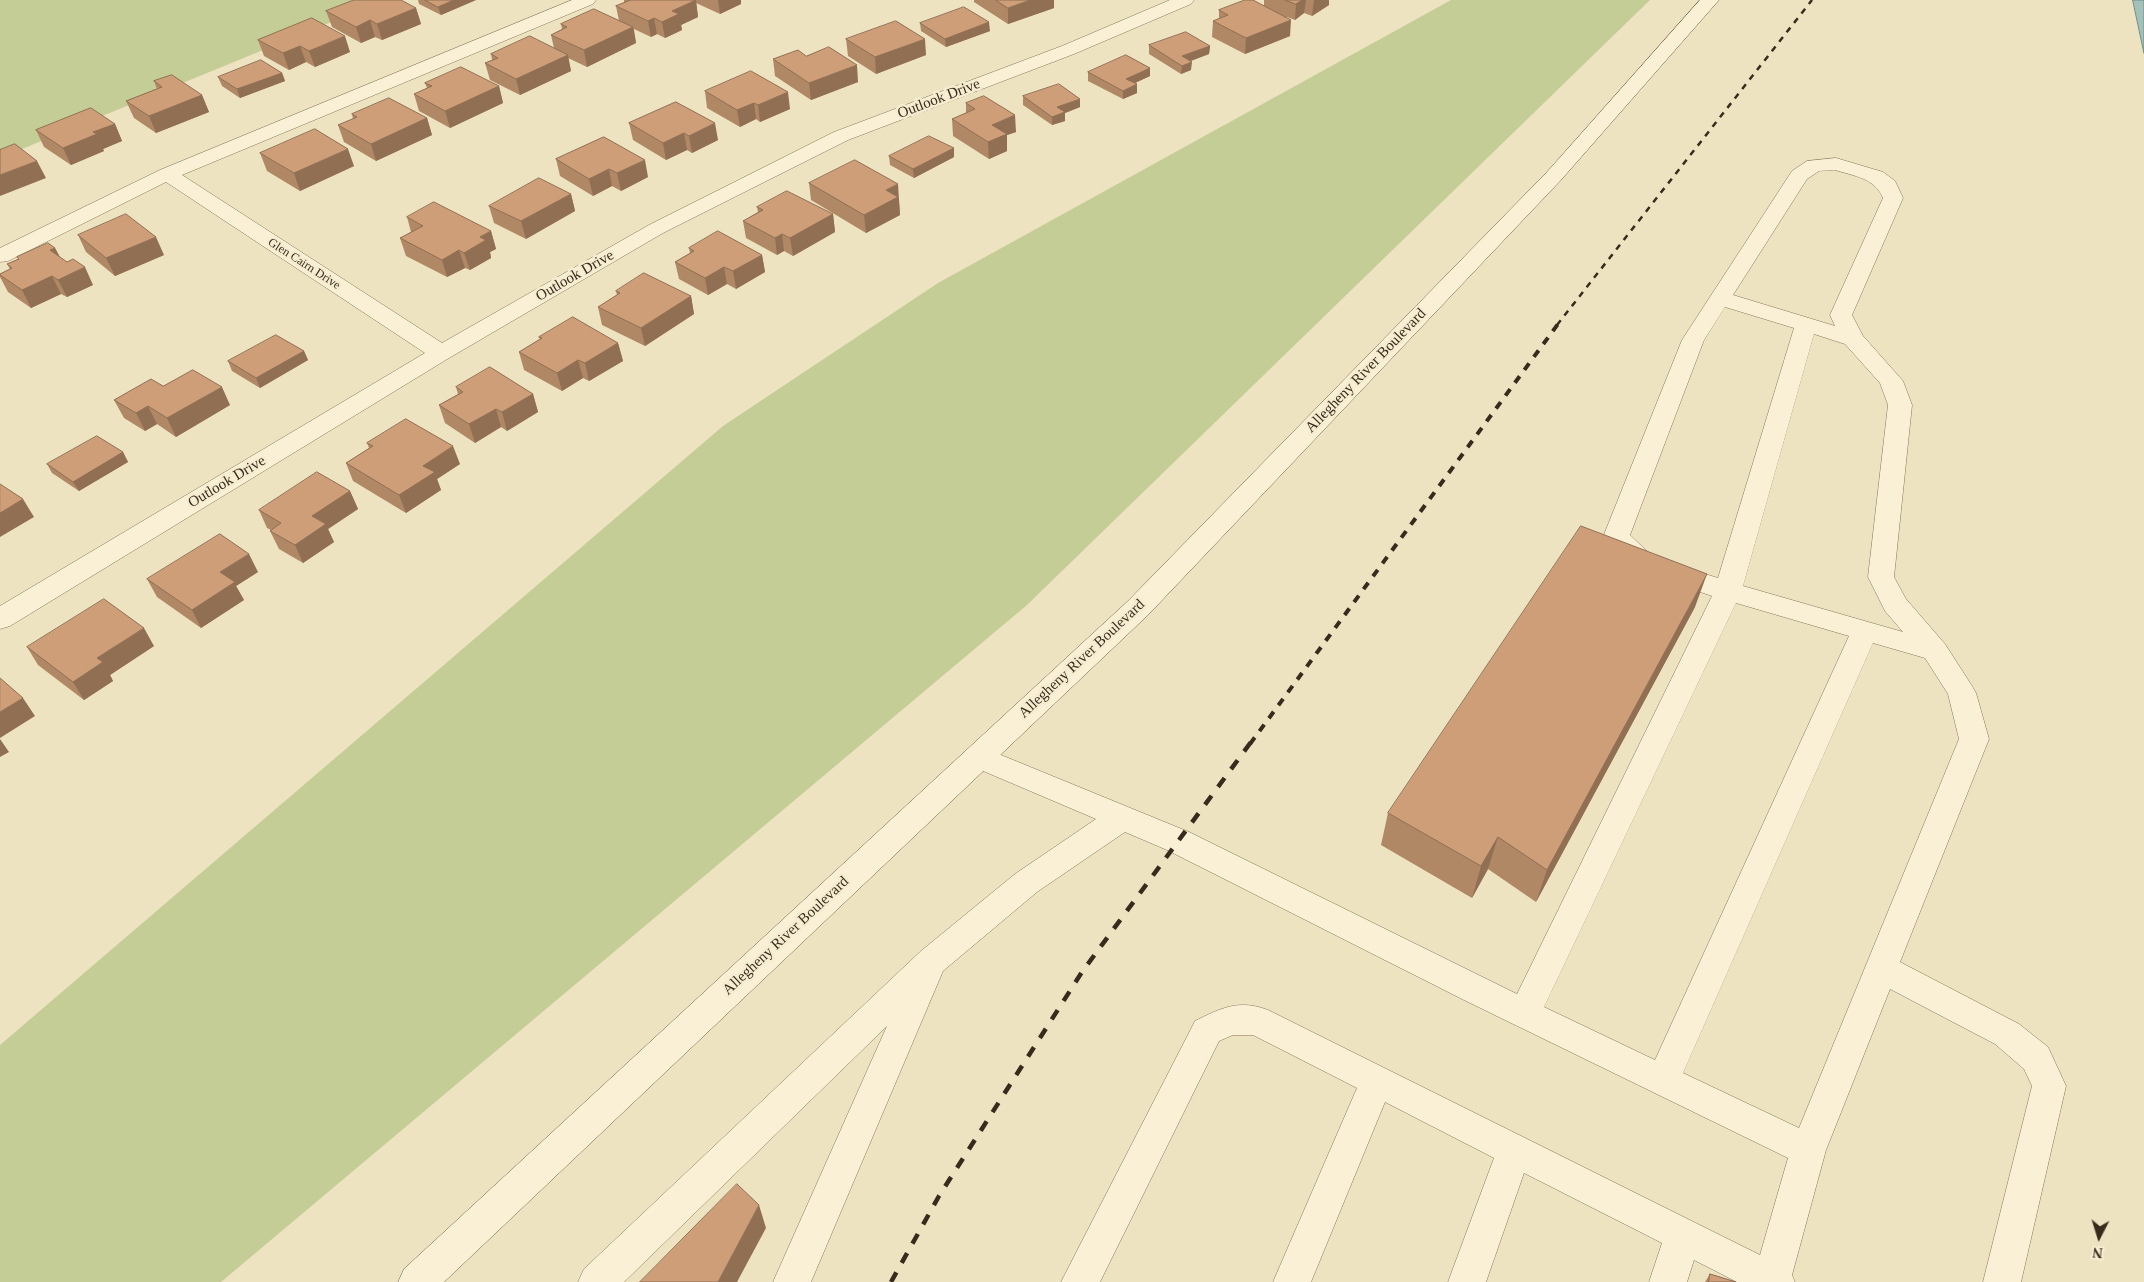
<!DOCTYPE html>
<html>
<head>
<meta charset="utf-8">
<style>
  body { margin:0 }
  #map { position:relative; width:2144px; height:1282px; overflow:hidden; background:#eee3c1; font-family:Georgia,serif }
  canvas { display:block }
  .north { position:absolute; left:2074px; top:1212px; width:50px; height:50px; -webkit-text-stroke:4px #f6edd1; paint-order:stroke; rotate:185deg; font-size:14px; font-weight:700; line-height:20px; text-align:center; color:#382b1d }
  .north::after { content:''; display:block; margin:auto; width:18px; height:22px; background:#382b1d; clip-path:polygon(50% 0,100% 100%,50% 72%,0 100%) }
</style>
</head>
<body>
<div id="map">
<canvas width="2144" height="1282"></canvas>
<div class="north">N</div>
</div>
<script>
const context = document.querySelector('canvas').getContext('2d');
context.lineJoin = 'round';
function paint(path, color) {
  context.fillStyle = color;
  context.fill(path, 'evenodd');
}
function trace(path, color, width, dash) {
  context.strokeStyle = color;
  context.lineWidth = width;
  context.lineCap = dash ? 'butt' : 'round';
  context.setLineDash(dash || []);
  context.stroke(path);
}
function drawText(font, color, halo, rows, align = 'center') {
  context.font = font + ' Georgia,serif';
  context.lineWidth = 5;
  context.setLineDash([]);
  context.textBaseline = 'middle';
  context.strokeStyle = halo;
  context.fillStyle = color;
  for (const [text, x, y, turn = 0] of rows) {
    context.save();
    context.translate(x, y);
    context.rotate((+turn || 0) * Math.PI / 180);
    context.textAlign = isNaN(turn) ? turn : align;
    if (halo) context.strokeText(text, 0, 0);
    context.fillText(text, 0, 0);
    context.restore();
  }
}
paint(new Path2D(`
  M0,0h385l-385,158z
  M1451,0h199l-623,605 -806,677h-221v-237l723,-619 215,-143z`), '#c4cd95');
const water = new Path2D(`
  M2133,0h11v53z`);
paint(water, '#a4c1b9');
trace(water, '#6b8f87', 1);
const service = new Path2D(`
  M1836,158l47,14 12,9 8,17 -51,117 11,21 40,45 9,24 -18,172 12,22 39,45 27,42 4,7 13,46 -89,223 119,62 29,23 18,39 -45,196h-38l49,-196 -8,-17 -29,-25 -105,-55 -64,161 -34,125 3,7h-58l-43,-22 -7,22h-38l13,-39 -138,-70 -38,109h-38l46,-124 -109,-56 -74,180h-38l84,-194 -104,-53h-20l-14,6 -119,241h-39l134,-261c26,-13 44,-22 73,-11l492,245 28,-97 -324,-158 -297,-150 -42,-18 -88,60 -94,79 -132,311h-38l114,-256 -263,256h-46l6,-13 337,-318 94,-77 81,-55 -127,-54 -5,-8 5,-8 10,-3 210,86 328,162 195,-398 -76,-26 -29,-27 -4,-6 79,-197 110,-169 15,-10zM1835,170c19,6 40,8 48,28l-53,117 5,11 -102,-31 74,-116 12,-8zM1725,307l69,21 -76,250 -64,-20 -24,-23 74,-195zM1814,334l31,10 35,39 8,22 -20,172 17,34 18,21 -160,-46zM1736,603l113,33 -194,424 -111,-53zM1873,643l52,15 23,36 11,45 -160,389 -116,-55z`);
const minor = new Path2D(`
  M572,0h24l-3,4 -411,171 260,168 207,-118 185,-93 228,-86 108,-46h24l-3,4 -117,50 -226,86 -185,93 -214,125 -439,268 -10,3v-23l425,-253 -259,-171 -158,79 -8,1v-14l160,-78z`);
const secondary = new Path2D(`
  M1700,0h19l-158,180 -413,435 -704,667h-46l6,-13 724,-668 419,-429z`);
trace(service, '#887459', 1);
trace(minor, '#887459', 1);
trace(secondary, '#6a553c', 1);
paint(service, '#f9f0d5');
paint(minor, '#f9f0d5');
paint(secondary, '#f9f0d5');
trace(new Path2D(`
  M1557,325l255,-325`), '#382b1d', 2.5, [6, 6]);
trace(new Path2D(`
  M1250,744l308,-420`), '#382b1d', 4, [8, 8]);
trace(new Path2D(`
  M891,1282l48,-86 143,-224 169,-230`), '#382b1d', 4.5, [11, 11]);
paint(new Path2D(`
  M418,0h58l-35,15 -22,-11z
  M624,0h117v4l-21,10 -24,-11 2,14 -17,8 1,5 -17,8 -8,-4 -6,3 -17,-8 2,14 -49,24 -19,-9 3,13 -51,24 -30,-15 -5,-17 7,-3 -1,-6 63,-6 -3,-13 11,-6 -1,-5 58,-3 -3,-15 8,-3z
  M974,0h80v8l-46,16 -34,-22z
  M1264,0h65v5l-17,11 -8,-3 -9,7 -8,-3 3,19 -45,18 -33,-17 1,-16 6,-3v-8l45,-5z
  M416,8l5,16 -39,16 -7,-3 -14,6 -29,-16 -6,-16z
  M920,23l70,8 -44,16 -25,-16z
  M846,39l80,16 -50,19 -28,-18z
  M258,40l92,12 -35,15 -9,-5 -17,8 -25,-14z
  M1149,45l61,1 -1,8 -18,7v9l-10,4 -32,-20z
  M806,56l52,26 -47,18 -36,-24 -2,-17z
  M1088,72l62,4 -15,7 2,10 -14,6 -35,-18z
  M282,73l3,8 -45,17 -18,-12 -4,-9z
  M154,81l48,14 7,17 -53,21 -22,-15 -8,-17 31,-12z
  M425,83l74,3 4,17 -53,25 -31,-17 -5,-17 13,-6z
  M705,91l85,18 -30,13 -4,-3 -16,8 -33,-19z
  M1023,96l57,11 -15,6v8l-13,4 -29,-20z
  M676,102l42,38 -26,13 -5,-3 -21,10 -33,-20 -4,-17z
  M966,103l50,29 -9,3v16l-18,8 -36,-23 -1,-17 14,-6z
  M352,114l75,4 5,17 -56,26 -32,-19 -6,-17 15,-6z
  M115,124l7,17 -19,8 1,2 -33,14 -27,-18 -8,-17z
  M604,137l44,40 -27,14 -9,-5 -19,10 -33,-20 -4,-17z
  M954,148v9l-40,21 -24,-13 -1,-9z
  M260,153l94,13 -54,25 -33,-20z
  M809,183l90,18 1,14 -34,18 -55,-33z
  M571,194l4,17 -49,28 -32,-16 -5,-17z
  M757,207l76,7 2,18 -42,24 -9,-5 -7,4 -31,-17 -3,-17 15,-9z
  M407,217l84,14 5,18 -6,3 1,6 -21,12 -5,-2 -18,9 -41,-21 -6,-18 11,-6z
  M78,235l86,20 -49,21 -29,-24z
  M55,248l5,9 33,28 -26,12 -6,-3 -30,14 -23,-16 -8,-15v-3l10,-5 -3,-5 11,-5 -1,-2z
  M689,248l73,7 3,17 -29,17 -9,-5 -19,11 -29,-16 -4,-17 15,-9z
  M616,291l75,5 3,18 -49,32 -43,-21 -4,-18 19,-12z
  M539,337l79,6 5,18 -34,20 -6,-3 -21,13 -38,-21 -5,-18 21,-13z
  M304,351l4,9 -48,28 -28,-17 -4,-10z
  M163,386l67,19 -54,32 -19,-13 -12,7 -21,-13 -10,-18z
  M456,387l77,7 5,18 -31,19 -6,-4 -26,16 -30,-20 -6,-18 19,-11z
  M367,443l93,21 -23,15 4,11 -35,23 -53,-32 -7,-18 23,-15z
  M123,452l5,10 -49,29 -27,-18 -5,-9z
  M350,491l8,18 -30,20 6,13 -31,21 -24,-14 -9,-18 1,-1 -4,-2 -8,-18z
  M258,572l-22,14 8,14 -43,28 -44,-31 -10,-18z
  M1695,607l-159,295 -48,-33 -16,29 -91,-53 7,-32z
  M154,646l-44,29 3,6 -29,19 -46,-35 -11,-18z
  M1710,1274l26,8h-31z`), '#b08866');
paint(new Path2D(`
  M454,0h22l-35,15 -3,-8z
  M696,0l2,17 -17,8 1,5 -17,8 -3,-16 10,-11z
  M718,0h23v4l-21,10z
  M1031,0h23v8l-46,16v-16z
  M1302,0h4l-2,13 -9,7 1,-16z
  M1314,0h15v5l-17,11z
  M416,8l5,16 -39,16 -5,-16z
  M654,18l3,16 -6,3 -3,-16z
  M370,20l5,17 -14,6 -5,-16z
  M1291,20l-1,16 -45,18 1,-16z
  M989,22l1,9 -44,16 -1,-8z
  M633,27l3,16 -49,24 -3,-17z
  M345,36l5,16 -35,15 -6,-16z
  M925,39l1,16 -50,19 -1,-17z
  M300,46l6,16 -17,8 -6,-17z
  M1210,46l-1,8 -27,10v-8z
  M568,55l3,16 -51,24 -4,-16z
  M1192,62l-1,8 -10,4 1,-8z
  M857,65l1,17 -47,18 -2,-17z
  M1150,68v8l-24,11v-8z
  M282,73l3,8 -45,17 -3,-9z
  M1137,84v9l-14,6v-8z
  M499,86l4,17 -53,25 -5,-17z
  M788,92l2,17 -30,13 -2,-17z
  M202,95l7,17 -53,21 -7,-17z
  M1080,99v8l-15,6v8l-13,4v-8l5,-10z
  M754,103l2,16 -16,8 -3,-17z
  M1015,115l1,17 -9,3v16l-18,8 -1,-17 4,-17z
  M427,118l5,17 -56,26 -5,-17z
  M715,123l3,17 -26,13 -3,-17z
  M115,124l7,17 -19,8 1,2 -33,14 -8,-17 30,-16z
  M684,133l3,17 -21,10 -3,-17z
  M954,148v9l-40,21 -1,-9z
  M348,149l6,17 -54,25 -6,-18z
  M645,160l3,17 -27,14 -4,-18z
  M37,161l9,17 -46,18v-21z
  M609,169l3,17 -19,10 -4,-17z
  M898,184l2,31 -34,18 -2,-18 22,-25z
  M571,194l4,17 -49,28 -5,-18z
  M833,214l2,18 -42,24 -3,-18z
  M491,231l5,18 -6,3 1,6 -21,12 -6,-17 16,-16z
  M782,234l2,17 -7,4 -2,-17z
  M156,237l8,18 -49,21 -9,-18z
  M55,248l9,18 -14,-16z
  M459,250l6,18 -18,9 -5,-17z
  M762,255l3,17 -29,17 -3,-18z
  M85,267l8,18 -26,12 -9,-17z
  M724,267l3,17 -19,11 -3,-17z
  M52,276l9,18 -30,14 -9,-18z
  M691,296l3,18 -49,32 -4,-18z
  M618,343l5,18 -34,20 -4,-18z
  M304,351l4,9 -48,28 -4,-10z
  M578,360l5,18 -21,13 -5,-18z
  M222,387l8,18 -54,32 -9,-19z
  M533,394l5,18 -31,19 -5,-19z
  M148,406l9,18 -12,7 -9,-18z
  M496,409l5,18 -26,16 -6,-19z
  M453,446l7,18 -23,15 4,11 -35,23 -7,-18 24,-29z
  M123,452l5,10 -49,29 -6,-9z
  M350,491l8,18 -30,20 6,13 -31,21 -8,-18 17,-29z
  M23,499l11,18 -34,20v-24z
  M249,554l9,18 -22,14 8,14 -43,28 -9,-18 28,-38z
  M1707,574l-12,33 -159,295 11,-32z
  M144,628l10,18 -44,29 3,6 -29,19 -11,-18 24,-24z
  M23,698l12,18 -35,22v-26z
  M0,739l9,13 -9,5z
  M1498,837l-10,32 -16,29 9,-32z
  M759,1205l7,23 -29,54h-19z`), '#906f53');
const building = new Path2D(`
  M354,0h47l15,8 -39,16 -7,-4 -14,7 -30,-16z
  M425,0h29l-16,7z
  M631,0h65l-24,11 7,3 -17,8 -8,-4 -6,3 -32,-15z
  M996,0h35l-23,8z
  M1245,0h8l38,20 -45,18 -33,-17 15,-6 -9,-5z
  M1285,0h17l-6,4z
  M964,7l25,15 -44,17 -25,-16z
  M594,9l39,18 -49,23 -33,-15 16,-8 -6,-3z
  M312,18l33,18 -36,15 -9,-5 -17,7 -25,-13z
  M896,21l29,18 -50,18 -29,-18z
  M1186,32l24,14 -28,10 10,6 -10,4 -33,-21z
  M530,36l38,19 -52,24 -31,-16 13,-5 -7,-4z
  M829,47l28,18 -48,18 -36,-24 25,-9 8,6z
  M1126,55l24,13 -24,11 11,5 -14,7 -35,-19z
  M261,60l21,13 -45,16 -19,-12z
  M461,67l38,19 -54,25 -31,-17 18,-8 -7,-3z
  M751,71l37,21 -30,13 -4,-2 -17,7 -32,-19z
  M172,75l30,20 -53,21 -23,-15 36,-14 -8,-6z
  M1059,84l21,15 -23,8 8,5 -13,5 -29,-21z
  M984,96l31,19 -23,10 15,9 -19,8 -36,-23 23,-10 -9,-6z
  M389,98l38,20 -56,26 -33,-19 19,-8 -5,-3z
  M676,102l39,21 -26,13 -5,-3 -21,10 -34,-20z
  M91,108l24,16 -22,8 4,2 -34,14 -27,-18z
  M315,129l33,20 -54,24 -34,-20z
  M929,136l25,12 -41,21 -24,-13z
  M604,137l41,23 -28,13 -8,-4 -20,10 -33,-20z
  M15,144l22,17 -37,14v-25z
  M855,160l43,24 -12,6 12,7 -34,18 -55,-32z
  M539,178l32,16 -50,27 -32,-15z
  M787,191l46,23 -43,24 -8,-4 -7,4 -32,-17 20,-11 -6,-3z
  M434,202l57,29 -11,6 6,3 -22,13 -5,-3 -17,10 -42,-22 23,-12 -16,-9z
  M126,214l30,23 -50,21 -28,-23z
  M718,231l44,24 -29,16 -9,-4 -19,11 -30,-16 19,-11 -5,-3z
  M48,243l7,5 -5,2 17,12 6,-3 12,8 -27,13 -6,-4 -30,14 -22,-15v-1l12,-6 -5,-4 12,-5 -2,-2z
  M644,273l47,23 -50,32 -43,-21 22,-14 -4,-2z
  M573,317l45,26 -33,20 -7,-3 -21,13 -38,-21 23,-14 -3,-1z
  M276,335l28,16 -48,27 -28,-17z
  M490,367l43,27 -31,18 -6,-3 -27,15 -30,-19 24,-13 -7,-5z
  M193,370l29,17 -55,31 -19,-12 -12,7 -22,-13 37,-21 12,7z
  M406,419l47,27 -30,20 12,6 -36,23 -53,-32 27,-17 -6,-3z
  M97,436l26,16 -50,30 -26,-18z
  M317,472l33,19 -38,25 14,8 -31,21 -25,-14 11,-8 -22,-13z
  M0,484l23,15 -23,14z
  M1581,526l126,48 -160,296 -49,-33 -17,29 -93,-53z
  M220,534l29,20 -29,18 15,10 -43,28 -45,-31z
  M104,599l40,29 -47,30 6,4 -30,20 -46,-35z
  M0,678l23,20 -23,14z
  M737,1184l22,21 -41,77h-78z
  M1710,1274l26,8h-27z`);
paint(building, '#cd9e77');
trace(building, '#906f53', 1);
drawText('12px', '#382b1d', '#f6edd1', [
  ["Glen Cairn Drive",304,264,33]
]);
drawText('15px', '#382b1d', '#f6edd1', [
  ["Outlook Drive",939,99,-21],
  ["Outlook Drive",575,276,-30],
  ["Allegheny River Boulevard",1366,371,-46],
  ["Outlook Drive",227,482,-31],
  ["Allegheny River Boulevard",1082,659,-43],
  ["Allegheny River Boulevard",786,936,-43]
]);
</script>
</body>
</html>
